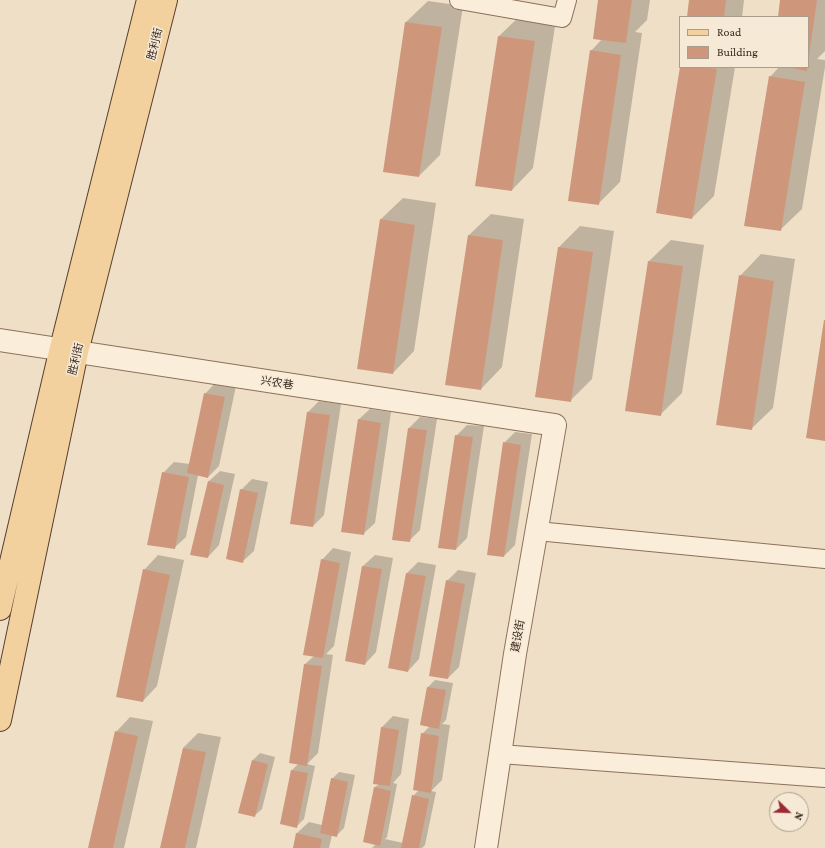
<!DOCTYPE html>
<html>
<head>
<meta charset="utf-8">
<style>
  body { margin:0 }
  #map { position:relative; width:825px; height:848px; overflow:hidden; background:#efdfc6; font-family:"Crimson Pro",serif }
  canvas { display:block }
  .legend { position:absolute; left:679px; top:16px; width:130px; height:52px; box-sizing:border-box; background:#f6ead6; border:1px solid #ab9d8d; margin:0; padding:5px 7px; list-style:none; font-size:12px; color:#3b2a1f }
  .legend li { display:flex; align-items:center; gap:8px; height:20px }
  .legend b { width:20px; border:1px solid #ab9d8d }
  .north { position:absolute; left:769px; top:792px; width:40px; height:40px; box-sizing:border-box; background:#f6ead6; border:1px solid #ab9d8d; border-radius:50%; rotate:113deg; font-size:11px; font-weight:700; line-height:16px; text-align:center; color:#3b2a1f }
  .north::after { content:''; display:block; margin:auto; width:14px; height:18px; background:#9b2a34; clip-path:polygon(50% 0,100% 100%,50% 72%,0 100%) }
</style>
</head>
<body>
<div id="map">
<canvas width="825" height="848"></canvas>
<ul class="legend">
<li><b style="height:5px;background:#f2d19e"></b>Road</li>
<li><b style="height:11px;background:#ce977b"></b>Building</li>
</ul>
<div class="north">N</div>
</div>
<script>
const context = document.querySelector('canvas').getContext('2d');
context.lineJoin = 'round';
function paint(path, color) {
  context.fillStyle = color;
  context.fill(path, 'evenodd');
}
function trace(path, color, width, dash) {
  context.strokeStyle = color;
  context.lineWidth = width;
  context.lineCap = dash ? 'butt' : 'round';
  context.setLineDash(dash || []);
  context.stroke(path);
}
function drawText(font, color, halo, rows, align = 'center') {
  context.font = font + ' "Crimson Pro","Noto Sans SC",serif';
  context.lineWidth = 3;
  context.setLineDash([]);
  context.textBaseline = 'middle';
  context.strokeStyle = halo;
  context.fillStyle = color;
  for (const [text, x, y, turn = 0] of rows) {
    context.save();
    context.translate(x, y);
    context.rotate((+turn || 0) * Math.PI / 180);
    context.textAlign = isNaN(turn) ? turn : align;
    if (halo) context.strokeText(text, 0, 0);
    context.fillText(text, 0, 0);
    context.restore();
  }
}
paint(new Path2D(`
  M599,0h51l-3,20 -12,12 7,1 -22,149 -22,22 -7,-153 11,-12z
  M690,0h54l-2,17h-54z
  M781,0h44v51l-8,8 8,1v7l-23,142 -22,21 -10,-153 9,-10h29v-50h-29z
  M428,1l35,5 -23,149 -21,21 -13,-154z
  M521,15l35,5 -23,148 -21,22 -13,-154z
  M681,67h54l-21,129 -22,22z
  M403,198l33,5 -22,148 -21,22 -12,-154z
  M491,214l33,5 -22,148 -21,22 -34,-5 22,-149z
  M580,226l34,5 -22,148 -22,22 -11,-154z
  M671,240l33,5 -22,148 -22,22 -11,-154z
  M761,254l34,5 -22,149 -22,21 -11,-153z
  M216,382l20,4 -17,80 -11,11 -10,-2 -12,62 -12,11 -11,-75 11,-11 16,2 15,-70z
  M319,401l22,3 -17,111 -11,11 -21,-3 16,-111z
  M370,409l21,3 -16,111 -12,11 -5,-114z
  M420,417l17,2 -17,111 -11,11 -16,-2 16,-111z
  M467,425l17,1 -17,112 -11,11v-113z
  M515,432l17,2 -17,111 -11,11v-113z
  M220,471l15,3 -16,71 -11,12v-75z
  M252,479l16,3 -14,69 -12,11 -1,-72z
  M333,548l18,4 -17,94 -8,8 7,1 -15,98 -11,11 8,2 -11,53 -8,8 -4,-57 6,-6 7,-100 9,-8 8,-96z
  M158,555l26,5 -27,126 -14,15 1,-131z
  M375,555l18,3 -17,94 -11,12 -19,-4 17,-94z
  M418,562l18,3 -17,94 -11,12 -18,-3 17,-95z
  M458,570l18,3 -17,94 -11,11 -1,-97z
  M435,680l18,3 -7,37 -4,4 8,1 -8,55 -11,11 5,1 -11,53 -3,3h-50l4,-4 -2,-56 5,-4 3,-57 11,-11 16,3 -8,55 -8,9 4,1 -10,53 -2,2 18,4 10,-47 6,-6 3,-56 8,-8 -2,-39z
  M130,717l23,4 -29,127h-35l27,-116z
  M198,733l23,4 -25,111h-35l22,-100z
  M260,753l15,4 -13,52 -8,7 -14,-4 13,-52z
  M339,772l16,3 -11,53 -8,8 -4,-1 -3,13h-35l3,-15 12,-11 13,3 10,-46z`), '#0003');
paint(new Path2D(`
  M598,0h34l-6,43 -33,-4z
  M689,0h37l-2,17h-37z
  M780,0h37l-8,56 -1,-39h-30z
  M405,22l37,5 -23,150 -36,-5z
  M498,36l37,5 -23,150 -37,-5z
  M590,50l31,5 -22,150 -31,-4z
  M680,67h22l15,2 -25,150 -36,-6z
  M787,67h20v4z
  M769,76l36,6 -24,149 -37,-5z
  M380,219l35,6 -22,149 -36,-5z
  M468,235l35,5 -22,150 -36,-5z
  M558,247l35,5 -22,150 -36,-5z
  M648,261l35,5 -22,150 -36,-5z
  M739,275l35,6 -22,149 -36,-5z
  M824,320h1v121l-19,-3z
  M204,393l21,4 -17,81 -21,-5z
  M307,412l23,3 -17,112 -23,-3z
  M358,419l23,4 -17,112 -23,-3z
  M408,428l19,2 -17,112 -18,-2z
  M455,435l18,2 -17,113 -18,-2z
  M503,442l18,3 -17,112 -17,-2z
  M162,472l27,5 -14,72 -28,-4z
  M208,481l16,4 -16,73 -18,-3z
  M240,489l18,4 -15,70 -17,-4z
  M321,559l19,4 -17,95 -20,-3z
  M362,566l20,3 -17,96 -20,-4z
  M143,569l27,6 -27,127 -27,-5z
  M406,573l20,3 -18,96 -20,-4z
  M446,580l19,4 -17,95 -19,-3z
  M304,664l18,2 -15,100 -18,-3z
  M427,687l19,3 -7,39 -19,-4z
  M381,727l18,3 -9,56 -17,-2z
  M115,731l23,5 -25,112h-25z
  M421,733l18,3 -8,57 -18,-3z
  M183,748l23,4 -21,96h-25z
  M252,760l16,4 -13,53 -17,-4z
  M291,770l17,3 -11,55 -17,-4z
  M331,778l17,4 -11,55 -17,-4z
  M374,787l17,4 -11,55 -17,-4z
  M412,795l17,4 -10,49h-18z
  M296,833l26,6 -2,9h-27z`), '#ce977b');
const minor = new Path2D(`
  M459,0l103,18 5,-18
  M537,531l288,28
  M500,754l325,24`);
const tertiary = new Path2D(`
  M0,340l555,85 -40,229 -29,194`);
const primary = new Path2D(`
  M0,609l61,-261 87,-348
  M0,720l77,-368 89,-352`);
trace(minor, '#8b715b', 20);
trace(tertiary, '#8b715b', 24);
trace(primary, '#593f2f', 24);
trace(minor, '#faedda', 18);
trace(tertiary, '#faedda', 22);
trace(primary, '#f2d19e', 22);
drawText('11px', '#3b2a1f', '#f6ead6', [
  ["胜利街",155,44,-76],
  ["胜利街",76,359,-77],
  ["兴农巷",277,383,9],
  ["建设街",518,636,-80]
]);
</script>
</body>
</html>
